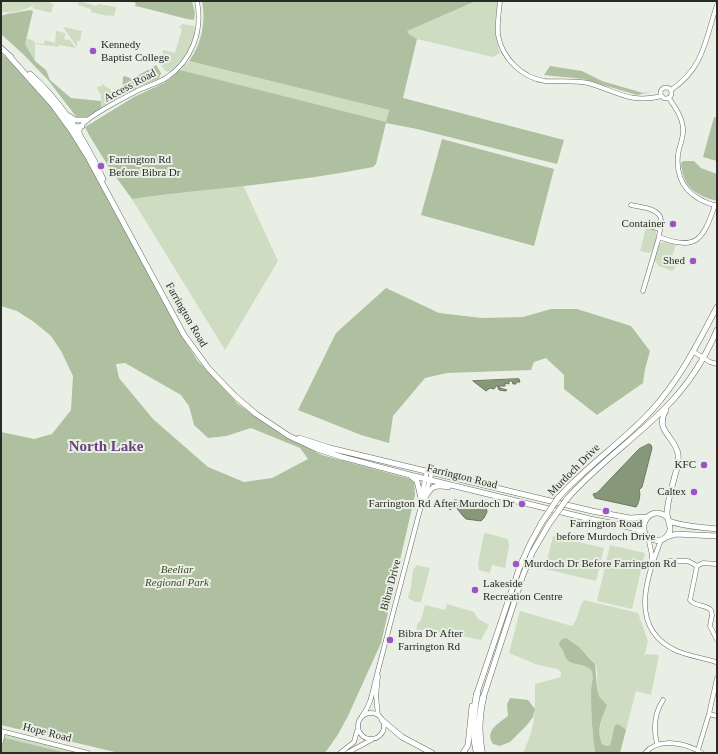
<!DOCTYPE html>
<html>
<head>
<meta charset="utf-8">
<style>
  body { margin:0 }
  #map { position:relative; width:718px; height:754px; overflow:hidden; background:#eaefe5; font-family:"Times New Roman",serif }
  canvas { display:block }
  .frame { position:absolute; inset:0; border:2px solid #292b27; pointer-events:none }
</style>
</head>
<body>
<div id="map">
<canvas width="718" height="754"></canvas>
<div class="frame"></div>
</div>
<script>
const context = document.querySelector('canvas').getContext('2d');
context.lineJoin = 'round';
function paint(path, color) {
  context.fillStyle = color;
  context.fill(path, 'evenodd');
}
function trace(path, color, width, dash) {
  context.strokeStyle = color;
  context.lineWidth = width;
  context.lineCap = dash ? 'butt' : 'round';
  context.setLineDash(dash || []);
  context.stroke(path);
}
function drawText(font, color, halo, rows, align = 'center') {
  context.font = font + ' "Times New Roman",serif';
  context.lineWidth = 4;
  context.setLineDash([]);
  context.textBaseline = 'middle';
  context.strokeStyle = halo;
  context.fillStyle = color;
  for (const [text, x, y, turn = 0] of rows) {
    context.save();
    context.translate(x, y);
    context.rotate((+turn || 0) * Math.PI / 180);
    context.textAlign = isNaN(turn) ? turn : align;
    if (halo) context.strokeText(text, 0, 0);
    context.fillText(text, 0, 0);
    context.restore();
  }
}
paint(new Path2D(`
  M1,1h42l-1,1 9,-1 -1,1 2,2 2,-1 -3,10 -19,-5 3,-4c-10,7 -21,9 -34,8z
  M79,1l18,5 1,-2 18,3v2l-2,7 -7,-1v1l-16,-4v-3l-13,-4z
  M476,1h22c-3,18 -5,34 2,52l-7,4 -76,-18 -8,-5 -3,-3z
  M182,24l12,2c5,12 -15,44 -27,46 -4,-3 -8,-9 -8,-15l2,3 2,-10 12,3 7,-24 -3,-1z
  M63,27l19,4 -2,10h-3v6z
  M56,31l9,2 1,2h-1l-1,4 5,1v-1l7,9 -17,-3v2l-24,-3v17l-10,-17 1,-10v4l8,3 1,2 9,1 1,-4 10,3z
  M189,61l200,49 -3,13 -206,-53z
  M102,84l8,5 4,11 -2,2 -11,8v-16h-1l-3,-5 1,-3 3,1z
  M243,185l35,76 -53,89 -93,-151z
  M646,227l9,2c3,6 1,21 -6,24l-9,-2z
  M666,241l7,2 3,2 -5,15 6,4 -2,4 -3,3 -13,-5 -6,-7c3,-8 3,-16 13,-18z
  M486,533l22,6 1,7 -4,22 -13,-3 -2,8 -11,-3 -1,-6 5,-26 1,-4z
  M553,536l51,12 -8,33 -51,-12z
  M610,545l35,8 -13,56 -35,-8z
  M417,565l13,3 -9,34h-6l-7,-4 3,-11 2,-17z
  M584,600l54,13 10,28 -4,17 2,-4 13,1 -8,40 -15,-4 -10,39 -6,-5 -6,3 -2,11 -2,6 -3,1 -5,-2c-6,-16 2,-27 4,-41 -15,-10 -5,-26 -11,-39 -3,-6 -12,-12 -16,-17l-18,-1 5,13 4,3 20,6 3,5 -2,17 1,38 3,25h-72c13,-27 12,-39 12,-69l26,-7v-5l-4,-3 -22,-5 -26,-11 11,-42 52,15c7,-8 6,-18 12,-26z
  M447,604l27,8 4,7 11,6 -8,15 -23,-5 -37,-5 -3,4 -2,-1 1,-8 4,-5 4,-15 20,5z
  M1,733l78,20h-78z`), '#cedcc2');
paint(new Path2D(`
  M131,1h61l3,12 -1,7 -7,-1 -47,-12 -5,-1 1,-3z
  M202,1h274l-69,30 2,3 8,5 -14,59 161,42 -7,24 -140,-35 -31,-6 -10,41 -3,3c-79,16 -161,21 -241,32l-22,-30 -21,-34 -4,-8 49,-30 30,-14 16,-13 206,52 3,-12 -200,-49c13,-17 17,-40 13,-60z
  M30,10l3,1 -1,4 -7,29 10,17 11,9 4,10 21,18 30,3v9l-16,8 -7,1 -30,-39 -25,-26 -22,-20v-18c6,-3 21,-4 29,-6z
  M1,53l14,12 36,39 30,44 100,186 16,26 41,44 44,31 40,20 92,25 1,15 -34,148 -33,73 -11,20 -12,17h-206l-118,-28v-293l33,7 18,-5 19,-24 2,-34 -12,-25 -10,-15 -17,-14 -17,-11 -16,-5zM125,363l56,32 8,11 5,19 14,13 18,-2 25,-8 49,20 8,11 -36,19 -28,4 -36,-15 -55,-48 -34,-41 -3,-14z
  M156,65l5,8 -2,5 -37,17 1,-18 2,-1 7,3z
  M550,66l32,5 20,10 41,12 12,-2 -18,4 -54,-16 -39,-4z
  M714,117l3,1v43l-14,-4z
  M442,139l112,30 -20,77 -113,-31z
  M683,161h11l7,7 16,6v27c-22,-6 -34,-14 -36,-38z
  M386,288l53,25 43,5 41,-1 28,-8h26l54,17 19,25 -5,18 -2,14 -46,32 -33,-26v-14l-18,-17 -12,4 -3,8 -84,3 -22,5 -32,38 -4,27 -28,-8 -63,-25 38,-77z
  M566,638l13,9 16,17 2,24 2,8 8,9c-5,14 -11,23 -5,39l5,2 3,-1c3,-7 2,-15 6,-21l4,1 6,5 -6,23h-25c-3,-21 -4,-41 -4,-62 0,-6 3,-14 1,-19 -2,-7 -16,-7 -22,-10 -7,-3 -5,-12 -11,-17 1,-5 3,-6 7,-7z
  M510,698l18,2 7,9 -2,8 -6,8 -17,17 -10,4 -7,-2c-9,-13 6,-21 15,-28l-1,-12z
  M1,737l65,16h-65z`), '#afc0a1');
const water = new Path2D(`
  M519,379l1,3h-4v2h-3l-1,-3h-3v3l-4,-1v3h-6l1,2 7,2 -2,1 -6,-1 -2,-5 -3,4 -4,-1 -4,3 -13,-10z
  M649,444l2,1 1,3 -10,39 -3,3c2,4 0,13 -3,17l-41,-9 -2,-4 4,-1 42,-44z
  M456,500l30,6 1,6 -3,6 -3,3 -15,-2 -3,-3 -8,-10 -5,4 -1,-5 5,-5z`);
paint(water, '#879779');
trace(water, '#6b7760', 1);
const minor = new Path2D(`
  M500,1c-1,11 -3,22 -2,34 4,23 24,43 47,46 14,1 29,-1 43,2 29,8 41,21 74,13
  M660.5 93a5.5 5.5 0 1 1 11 0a5.5 5.5 0 1 1-11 0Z
  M671,90c33,-22 34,-50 46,-85
  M669,98c6,9 13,19 14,30 1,10 -4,18 -5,27 -3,29 13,44 39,51
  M80,135c-1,-4 -1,-6 1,-9 9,-11 41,-27 54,-34 10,-5 21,-8 31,-14 26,-17 37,-47 31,-77
  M631,205c9,2 29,3 30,15 1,6 -2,11 -2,17 38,14 44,3 56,-32
  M642,224l18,5
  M643,291l16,-54
  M694,352l16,10 7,2
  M421,497l6,-26
  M648,537l4,18 -1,8
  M661,540c-15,39 -33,89 16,111 12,5 26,7 39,11
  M666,561h22l9,5 -7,34c5,7 15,4 21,10l1,5 -2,11 7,14
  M697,566l6,-3 13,1
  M358 726a13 13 0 1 1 26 0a13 13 0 1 1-26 0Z
  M709,714l8,2
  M378,715l-2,-19 2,-20
  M362,716c8,-10 10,-21 13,-34l46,-176 3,-7 8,-27
  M1,731l87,22
  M1,742l2,-10
  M657,744c-4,-16 -3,-30 6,-44
  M698,750l11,-36 8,-36
  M340,753l14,-11 3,-11
  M347,753l24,-13
  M645,753c14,-16 41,-10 57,0`);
const major = new Path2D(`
  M1,48l10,9
  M9,56l43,48 19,26 18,29 95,176 25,34 26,27 21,18 33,22 28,13 25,8 68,18 180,44 31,6 15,4 9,5
  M30,74c32,28 55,66 73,105
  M69,116l6,4h11
  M72,126l6,1 4,-1
  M666,410c-12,21 9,26 12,44 1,7 -1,15 -3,21 -3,13 -8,26 -8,39 1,9 7,16 -1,23 -3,3 -7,4 -11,3 -23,-4 -7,-40 13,-22
  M299,438l31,10 262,63 38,7 18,-1
  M411,476l6,5 4,17
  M558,498c28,-32 65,-56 94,-88 28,-31 46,-67 65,-103
  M424,499c7,-12 10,-15 24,-12
  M566,500c30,-35 69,-61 101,-94 21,-21 38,-48 50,-76
  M669,521c15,6 32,6 48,8
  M667,537l9,-3 41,2
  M476,696l44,-130 10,-22 12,-22
  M483,698l40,-123 9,-22 17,-29
  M382,720l20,17 30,16
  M463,753l5,-8 4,-39`);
const highway = new Path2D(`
  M477,753c-5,-20 -4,-40 0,-59
  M482,753c-4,-19 -3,-37 1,-55`);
trace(minor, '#676b63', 5);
trace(major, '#676b63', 6);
trace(highway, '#676b63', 7);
trace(minor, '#fff', 4);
trace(major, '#fff', 5);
trace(highway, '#fff', 6);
const majorBridge = new Path2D(`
  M542,522l16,-24
  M549,524l17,-24`);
trace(majorBridge, '#676b63', 6, []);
trace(majorBridge, '#fff', 5);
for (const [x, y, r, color] of [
  [93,51,4,"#9c53c6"],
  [101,166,4,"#9c53c6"],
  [673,224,4,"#9c53c6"],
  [693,261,4,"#9c53c6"],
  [704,465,4,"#9c53c6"],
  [694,492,4,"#9c53c6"],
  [522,504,4,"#9c53c6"],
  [606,511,4,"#9c53c6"],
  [516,564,4,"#9c53c6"],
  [475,590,4,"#9c53c6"],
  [390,640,4,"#9c53c6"]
]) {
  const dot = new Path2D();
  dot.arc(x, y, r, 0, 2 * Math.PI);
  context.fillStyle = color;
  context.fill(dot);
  trace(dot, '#eaefe5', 1.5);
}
drawText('11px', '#292b27', '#eaefe5', [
  ["Kennedy",101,45],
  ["Baptist College",101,58],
  ["Farrington Rd",109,160],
  ["Before Bibra Dr",109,173],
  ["Container",665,224,"right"],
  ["Shed",685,261,"right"],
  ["KFC",696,465,"right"],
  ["Caltex",686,492,"right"],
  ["Farrington Rd After Murdoch Dr",514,504,"right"],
  ["Farrington Road",606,524,"center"],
  ["before Murdoch Drive",606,537,"center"],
  ["Murdoch Dr Before Farrington Rd",524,564],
  ["Lakeside",483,584],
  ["Recreation Centre",483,597],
  ["Bibra Dr After",398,634],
  ["Farrington Rd",398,647]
], 'left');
drawText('11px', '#292b27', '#eaefe5', [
  ["Access Road",130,86,-28],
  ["Farrington Road",186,315,60],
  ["Murdoch Drive",574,470,-45],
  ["Farrington Road",462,477,14],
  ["Bibra Drive",391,585,-75],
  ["Hope Road",47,733,14]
]);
drawText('italic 11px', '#354c1d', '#eaefe5', [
  ["Beeliar",177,570],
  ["Regional Park",177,583]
]);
drawText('bold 15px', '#67437d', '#eaefe5', [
  ["North Lake",106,447]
]);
</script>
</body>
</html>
